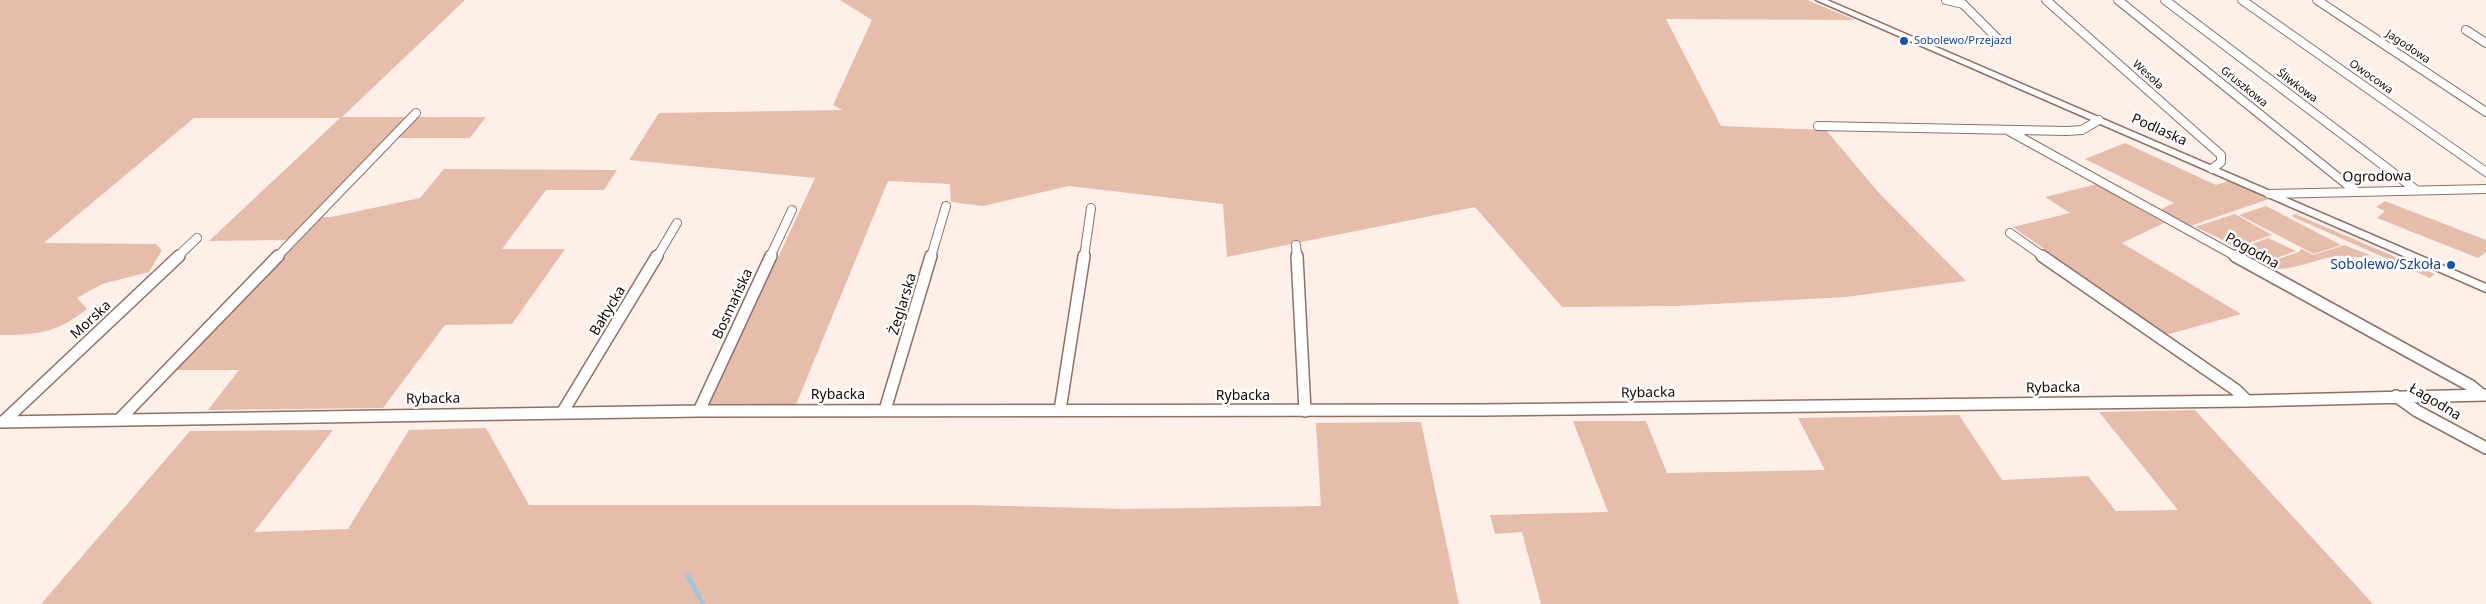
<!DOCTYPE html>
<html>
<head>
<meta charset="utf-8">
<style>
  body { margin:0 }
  canvas { display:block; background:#feefe9 }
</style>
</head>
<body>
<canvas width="2486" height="604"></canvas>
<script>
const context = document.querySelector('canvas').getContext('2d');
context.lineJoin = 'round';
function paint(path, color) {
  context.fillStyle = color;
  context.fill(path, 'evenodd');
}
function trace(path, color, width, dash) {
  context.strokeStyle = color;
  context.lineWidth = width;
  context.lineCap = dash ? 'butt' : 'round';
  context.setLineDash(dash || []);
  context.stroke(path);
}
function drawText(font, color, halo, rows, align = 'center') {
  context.font = font + ' "Noto Sans",sans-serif';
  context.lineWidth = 5;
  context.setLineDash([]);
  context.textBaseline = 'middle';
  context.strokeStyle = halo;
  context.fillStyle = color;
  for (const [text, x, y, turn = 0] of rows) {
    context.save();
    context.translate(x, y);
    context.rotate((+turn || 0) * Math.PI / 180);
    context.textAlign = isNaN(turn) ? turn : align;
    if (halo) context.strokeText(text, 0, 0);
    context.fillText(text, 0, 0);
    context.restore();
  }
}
paint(new Path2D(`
  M0,0h465l-123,117h144l-16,21h-84l-75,79h20l89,-19 24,-29 173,1 -13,20h-58l-44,59h63l-53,75 -67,1 -62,83 -175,2 31,-40h-77l125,-130 -78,1 131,-123h-146l-150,125 112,1 6,6 -13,22 -47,12 -25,14 10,11c-30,24 -50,26 -87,26z
  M840,0h967l48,20 -189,-1 55,107 105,4 53,63 87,88 -120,16 -170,9 -114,1 -87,-100 -248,50 -4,-53 -154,-18 -86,20 -32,-4 -1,-18 -62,-3 -93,226 -87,1 107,-230 -186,-18 30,-47 184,-3 -10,-5 39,-85z
  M2125,143l91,42 12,-4 41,18 -79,27 -30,-16 14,-7 -89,-44z
  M2097,184l67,39 -42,20 119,71 -75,21 -153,-108 57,-14 -25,-16z
  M2385,201l101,39v12l-8,6 -101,-40 8,-7 -9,-4z
  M2266,206l75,39 -27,9 -75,-39z
  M2235,214l37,21 -38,13 -15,-10 -24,-11z
  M2295,214l140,60 -5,4 -139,-62z
  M2268,238l28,13 -33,12 -23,-14z
  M2344,245l26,10c-16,6 -20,-1 -34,1 -22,3 -55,21 -76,9l39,-13 2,-3 13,6z
  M2195,410l178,194h-832l-19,-72 -27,2 -5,-19 118,-3 -35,-91h73l21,52 158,-3 -27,-52 161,-3 43,65 86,-4 28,35 62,-1 -79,-98z
  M1421,422l38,182h-1418l149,-173 143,-1 -79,102 94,-3 61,-99 77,-2 43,77h439l158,4 195,-3 -5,-83z`), '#e6bcab');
trace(new Path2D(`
  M688,576l15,28`), '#9dc6de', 4.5);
const minorFar1 = new Path2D(`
  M1946,0l17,4 35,35
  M2046,0l175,155v7l-9,7
  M2118,0l237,191
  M2165,0l251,190
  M2242,0l244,172
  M2317,0l169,112
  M2466,30l20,13
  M1818,126l249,5 15,-1 17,-10
  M2009,131l228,126
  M2269,194l217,-5
  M2010,233l34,24
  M1296,245l1,12
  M177,257l20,-19
  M277,257l139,-144
  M657,257l20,-34
  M770,257l22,-47
  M931,257l15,-51
  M1084,257l7,-49`);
const minor = new Path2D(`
  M1297,256l8,155
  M2042,256l194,134 11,11
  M2235,256l236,130 11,9
  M2396,396l21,15 69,37
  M885,410l46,-154
  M1060,410l24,-154
  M699,411l72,-155
  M562,413l95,-157
  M119,420l159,-164
  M0,422l699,-11 784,-1 764,-9 239,-6
  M3,422l176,-166`);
const tertiary = new Path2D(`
  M1816,0h11l659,284v8z`);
trace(minorFar1, '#907063', 10);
trace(minor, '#907063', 14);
trace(tertiary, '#907063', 3);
trace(minorFar1, '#fff', 8);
trace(minor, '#fff', 11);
paint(tertiary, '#fff');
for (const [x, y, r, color] of [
  [1904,41,5,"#1a4fb4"],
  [2451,265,5,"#1a4fb4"]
]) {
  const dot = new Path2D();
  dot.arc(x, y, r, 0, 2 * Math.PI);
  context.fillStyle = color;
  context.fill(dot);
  trace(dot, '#fff', 2);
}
drawText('11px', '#164399', '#fff', [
  ["Sobolewo/Przejazd",1914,41]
], 'left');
drawText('11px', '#150905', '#fff', [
  ["Jagodowa",2408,47,34],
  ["Wesoła",2148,75,42],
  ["Owocowa",2371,77,35],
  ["Śliwkowa",2297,86,37],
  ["Gruszkowa",2244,87,39]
]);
drawText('14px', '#150905', '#fff', [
  ["Podlaska",2159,130,24],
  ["Ogrodowa",2377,177,-1],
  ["Pogodna",2252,251,29],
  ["Bosmańska",733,304,-65],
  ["Żeglarska",903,304,-73],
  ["Bałtycka",608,311,-59],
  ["Morska",91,320,-43],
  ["Rybacka",2053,388,-1],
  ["Rybacka",1648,393,-1],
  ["Rybacka",838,395],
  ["Rybacka",1243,396],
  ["Rybacka",433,399,-1],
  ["Łagodna",2435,402,31]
]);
drawText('14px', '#164399', '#fff', [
  ["Sobolewo/Szkoła",2441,265]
], 'right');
</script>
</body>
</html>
